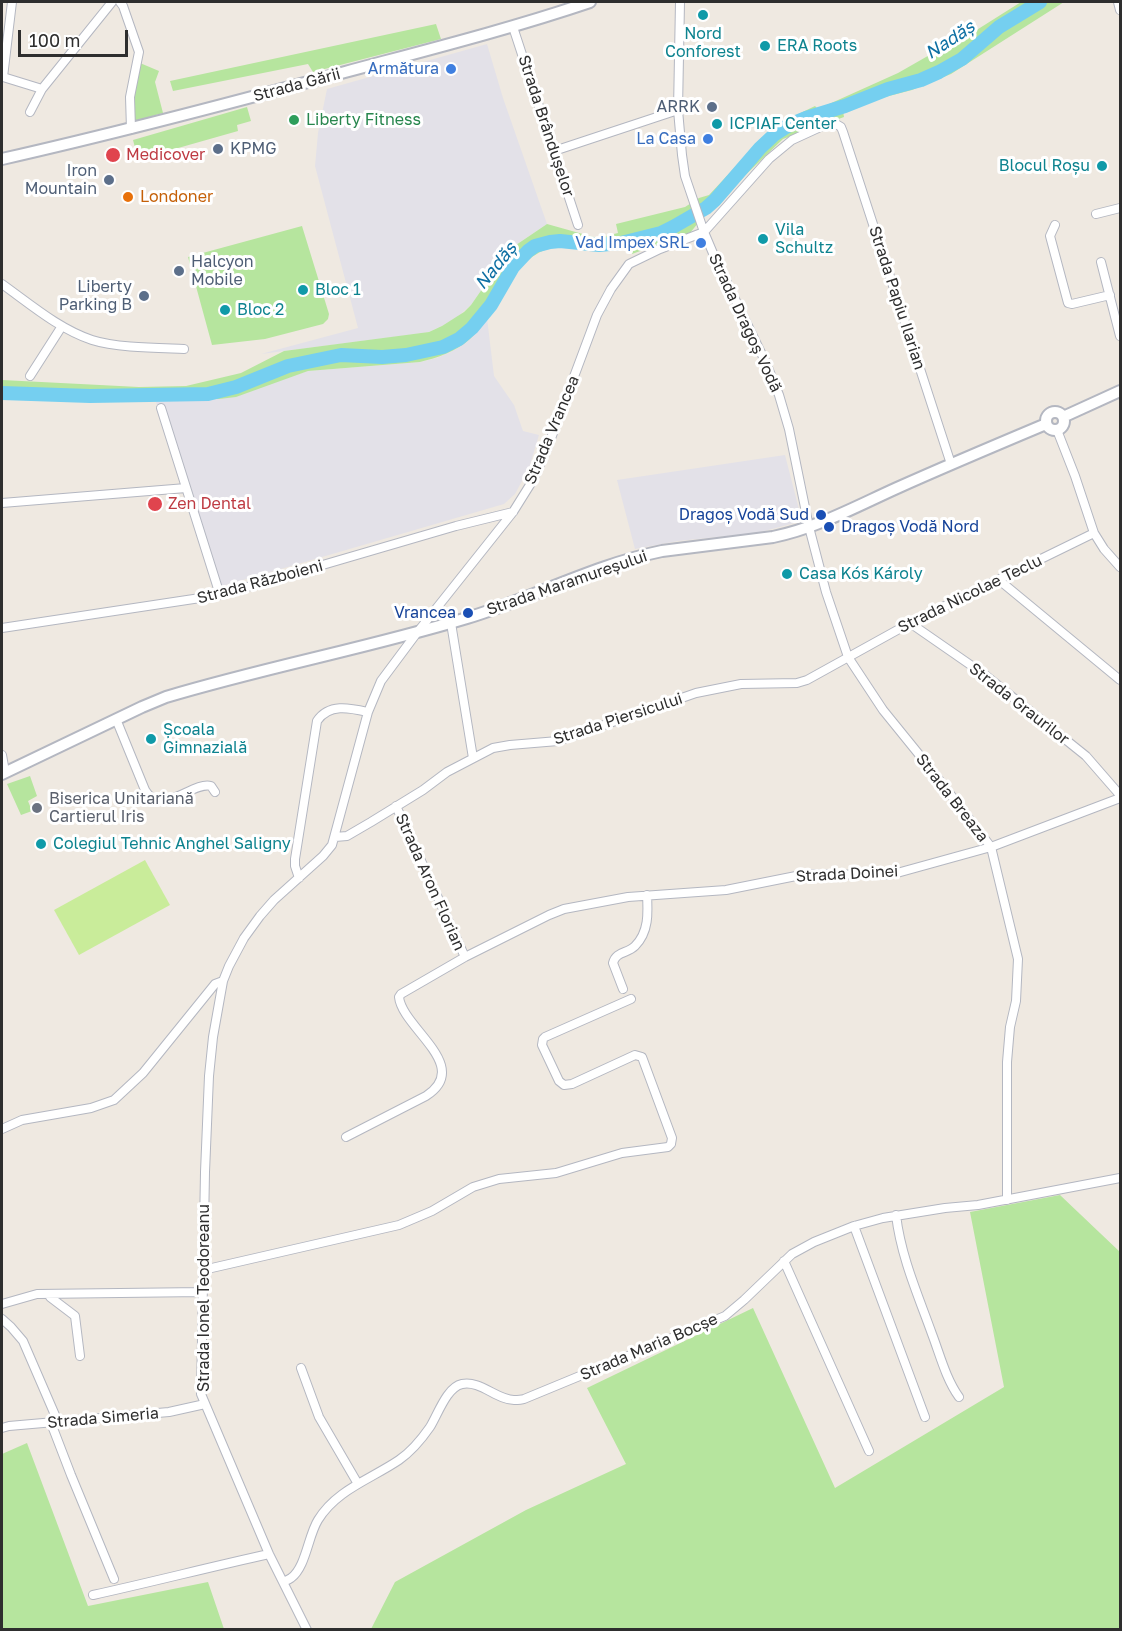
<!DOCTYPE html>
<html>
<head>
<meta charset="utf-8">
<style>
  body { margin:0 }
  #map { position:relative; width:1122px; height:1631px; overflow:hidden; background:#efe9e1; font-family:"Golos Text",sans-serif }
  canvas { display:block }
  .frame { position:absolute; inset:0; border:3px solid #2e2e2e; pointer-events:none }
  .scale { position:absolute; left:18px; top:30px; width:110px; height:27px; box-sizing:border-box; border:3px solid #2e2e2e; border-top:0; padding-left:8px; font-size:18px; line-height:21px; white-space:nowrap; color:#2e2e2e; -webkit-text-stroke:4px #fff; paint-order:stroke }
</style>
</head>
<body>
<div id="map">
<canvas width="1122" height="1631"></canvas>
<div class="frame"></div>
<div class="scale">100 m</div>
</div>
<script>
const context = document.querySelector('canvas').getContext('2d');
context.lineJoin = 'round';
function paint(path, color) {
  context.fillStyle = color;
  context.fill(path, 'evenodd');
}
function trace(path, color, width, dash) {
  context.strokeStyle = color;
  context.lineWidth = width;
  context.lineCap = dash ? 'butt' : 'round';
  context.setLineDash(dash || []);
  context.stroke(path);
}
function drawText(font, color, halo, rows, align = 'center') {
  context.font = font + ' "Golos Text",sans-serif';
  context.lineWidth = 6;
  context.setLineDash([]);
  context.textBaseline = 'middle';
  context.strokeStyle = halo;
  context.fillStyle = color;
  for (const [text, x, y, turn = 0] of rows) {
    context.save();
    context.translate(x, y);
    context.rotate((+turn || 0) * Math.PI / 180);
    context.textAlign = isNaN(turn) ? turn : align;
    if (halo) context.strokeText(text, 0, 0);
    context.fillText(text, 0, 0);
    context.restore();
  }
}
paint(new Path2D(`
  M487,44l16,54 44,126 -31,21 -20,24 -25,36 -15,13 -14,8 -13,6 -12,2 -156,20 97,-26 -43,-162 3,-33 9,-44z
  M487,318l7,58 20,29 9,26 16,4 -10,33 -14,26 -11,10 -285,83 -28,-99 -36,-88 64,-1 89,-28 112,-9 17,-4 19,-9 22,-19z
  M785,455l17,66 -45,12 -79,8 -43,8 -18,-69z`), '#e3e1e8');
paint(new Path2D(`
  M1021,2h43l-113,72 -39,16 -46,12 -23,9 1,6 -61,22 -76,73 -17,21 -58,21 -2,-6c-15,2 -31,2 -46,1 -12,-1 -25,-4 -37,0 -41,16 -47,61 -77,90 -13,12 -33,19 -50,23l-112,9 -72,26 -17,2 -64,1 -153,-3v-17l137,7 47,-1 55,-13 43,-22 145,-19 13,-6 22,-14 7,-7 25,-36 20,-24 31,-21 50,14 21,-5 -2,-9 69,-17 14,-9 10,-3 43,-46 30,-27 33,-16 3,3 80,-36 35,-20 18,-14 21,-12 3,4z
  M436,24l5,15 -128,33 -5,-8 -135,27 -3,-10z
  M140,63l19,8 -4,11 8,31 -28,8 -1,-23z
  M247,107l4,14 -14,4 1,6 -81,23 -2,-4 -18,5 -4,-15z
  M302,226l27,88 -1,5 -5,5 -58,15 -53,6 -24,-88z
  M30,776l7,20 -9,5 4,10 -11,4 -14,-31z
  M1060,1195l60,57v377h-749l24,-47 131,-72 100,-46 -39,-76 166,-80 82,180 169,-101 -34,-175z
  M27,1443l61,163 120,-24 16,47h-222v-175z`), '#b6e59e');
paint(new Path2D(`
  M145,860l25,45 -91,50 -25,-45z`), '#c9ec9a');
trace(new Path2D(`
  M2,393l88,3 118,-2 28,-7 52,-21 53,-11 41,2 24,-2 37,-8 16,-8 13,-11 19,-23 22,-38 15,-16 7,-5 15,-4 10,-1 39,4 22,-2 40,-10 12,-6 33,-19 9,-8 45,-52 15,-14 14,-9 17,-7 39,-12 43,-17 33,-9 18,-8 23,-13 37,-32 41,-25`), '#75cff0', 14);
const street = new Path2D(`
  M120,2l3,4 16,46 -9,45 1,32
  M680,2l-2,108 4,45 3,21 19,56 11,26 51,105 13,32 10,34 20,98 17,65 22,65 35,53 47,58 61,79 27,112 -2,42 -6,26 -3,35v138
  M1118,2l2,8
  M513,27l65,198
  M2,77h1l9,-75
  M3,77l39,12
  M30,112l12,-23 70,-87
  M554,151l124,-41
  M1096,214l24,-6
  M1055,225l-5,11 18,67 4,1 38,-9
  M1101,262l19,74
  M2,284c28,20 57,45 90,56 25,8 65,8 92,9
  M30,376l32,-50
  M161,408l59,187
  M1057,430l18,46 19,57 10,16 16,18
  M2,503l184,-15
  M999,580l121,100
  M451,623l22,135
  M910,623l75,52 101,81 34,39
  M2,628l218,-33 236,-69 57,-14
  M116,719l29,71c17,28 47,-9 66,-4l4,6
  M2,755l3,17
  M396,806l69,151
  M335,837l12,-1 24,-14 52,-32 24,-18 46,-24 17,-3 48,-4 138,-48 45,-9 56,-1 10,-3 103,-57 184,-90
  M299,878l-4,-12v-7l22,-138c12,-18 33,-13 51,-9
  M623,989l-10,-26c3,-12 14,-9 22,-17 14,-14 13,-33 12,-51
  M2,1129l20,-9 69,-12 23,-8 29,-27 72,-89 8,-3
  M346,1137l80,-41c47,-30 -24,-68 -27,-99l2,-3 64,-37 84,-42 15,-6 64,-12 98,-7 80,-16 76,1 15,-2 94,-26 129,-49
  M896,1215c5,42 22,80 36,119 8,21 14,45 27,63
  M854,1226l71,191
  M784,1261l85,190
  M203,1270l196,-45 33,-14 41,-24 26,-8 57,-6 66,-20 46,-6 3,-3 1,-6 -30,-81 -7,-2 -63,29 -8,1 -5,-4 -17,-36 1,-6 2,-2 86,-38
  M50,1294v3l25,19 5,40
  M2,1304l35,-10 166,-2
  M2,1319l9,8 12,14 32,74 2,7
  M301,1368l18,49 39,67
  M51,1423l20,52 43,104
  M2,1428l7,-2 160,-14 36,-8
  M283,1582c2,-1 5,-2 8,-4 15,-11 17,-42 27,-58 18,-30 53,-41 81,-60 13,-9 22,-20 31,-33 8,-13 17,-40 32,-43 18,-4 35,16 52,16 4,0 7,0 10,-1l201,-83 19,-16 48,-46 22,-12 40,-16 29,-8 62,-10 33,-3 142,-27
  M93,1595c59,-13 117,-28 176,-41
  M307,1630l-38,-76 -68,-160 4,-222 4,-96 4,-39 10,-56 6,-15 15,-28 16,-22 14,-16 49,-44 9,-11 36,-133 13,-31 35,-47 97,-122 20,-32 14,-31 50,-134 14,-26 18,-25 31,-15 44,-17 65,-73 23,-19 37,-17 7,1 5,3 2,5 108,332`);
const secondary = new Path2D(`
  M2,159c115,-26 229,-56 343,-87 82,-22 165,-43 245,-70
  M1046 421a9 9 0 1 1 18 0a9 9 0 1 1-18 0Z
  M1063,417l57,-26
  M2,774l140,-67 24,-10c100,-30 202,-49 301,-79 66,-20 127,-53 195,-67l111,-14c44,-9 84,-31 124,-49 49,-22 99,-43 149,-64`);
trace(street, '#b4b7c1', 10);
trace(secondary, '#b4b7c1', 14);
trace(street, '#fff', 8);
trace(secondary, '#fff', 10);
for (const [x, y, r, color] of [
  [703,15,6,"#0f9aa8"],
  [765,46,6,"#0f9aa8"],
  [451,69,6,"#3f7fe0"],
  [712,107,6,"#5c6f8a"],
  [294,120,6,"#2e9e5b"],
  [717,124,6,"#0f9aa8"],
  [708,139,6,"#3f7fe0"],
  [218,149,6,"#5c6f8a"],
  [113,155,8,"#e0444e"],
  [1102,166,6,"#0f9aa8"],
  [109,180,6,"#5c6f8a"],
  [128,197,6,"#e8710a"],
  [763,239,6,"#0f9aa8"],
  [701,243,6,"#3f7fe0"],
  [179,271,6,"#5c6f8a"],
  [303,290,6,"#0f9aa8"],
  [144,296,6,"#5c6f8a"],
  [225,310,6,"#0f9aa8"],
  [155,504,8,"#e0444e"],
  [821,515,6,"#1a4fb4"],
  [829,527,6,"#1a4fb4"],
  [787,574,6,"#0f9aa8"],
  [468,613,6,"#1a4fb4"],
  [151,739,6,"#0f9aa8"],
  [37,808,6,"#6b7280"],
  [41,844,6,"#0f9aa8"]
]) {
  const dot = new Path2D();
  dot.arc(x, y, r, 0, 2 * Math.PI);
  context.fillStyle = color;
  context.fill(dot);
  trace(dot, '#fff', 2);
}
drawText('16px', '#0d838f', '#fff', [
  ["Nord",703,34,"center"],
  ["Conforest",703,52,"center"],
  ["ERA Roots",777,46],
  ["ICPIAF Center",729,124],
  ["Blocul Roșu",1090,166,"right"],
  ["Vila",775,230],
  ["Schultz",775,248],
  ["Bloc 1",315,290],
  ["Bloc 2",237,310],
  ["Casa Kós Károly",799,574],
  ["Școala",163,730],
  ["Gimnazială",163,748],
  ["Colegiul Tehnic Anghel Saligny",53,844]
], 'left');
drawText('16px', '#366cbe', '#fff', [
  ["Armătura",439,69],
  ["La Casa",696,139],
  ["Vad Impex SRL",689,243]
], 'right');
drawText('16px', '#2e2e2e', '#fff', [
  ["Strada Gării",297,85,-15],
  ["Strada Brândușelor",546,126,72],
  ["Strada Papiu Ilarian",897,298,72],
  ["Strada Dragoș Vodă",745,323,65],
  ["Strada Vrancea",552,430,-67],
  ["Strada Războieni",260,582,-15],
  ["Strada Maramureșului",567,583,-19],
  ["Strada Nicolae Teclu",970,594,-26],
  ["Strada Graurilor",1019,704,38],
  ["Strada Piersicului",618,719,-18],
  ["Strada Breaza",952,798,52],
  ["Strada Doinei",847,874,-3],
  ["Strada Aron Florian",430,882,66],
  ["Strada Ionel Teodoreanu",204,1298,-90],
  ["Strada Maria Bocșe",649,1347,-23],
  ["Strada Simeria",103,1418,-5]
]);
drawText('16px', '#4e5e75', '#fff', [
  ["ARRK",700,107],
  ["KPMG",230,149,"left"],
  ["Iron",97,171],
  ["Mountain",97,189],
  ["Halcyon",191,262,"left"],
  ["Mobile",191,280,"left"],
  ["Liberty",132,287],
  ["Parking B",132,305]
], 'right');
drawText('16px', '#27864d', '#fff', [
  ["Liberty Fitness",306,120]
], 'left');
drawText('16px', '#be3a42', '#fff', [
  ["Medicover",126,155],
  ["Zen Dental",168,504]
], 'left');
drawText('16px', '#c56008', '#fff', [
  ["Londoner",140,197]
], 'left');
drawText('16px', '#164399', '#fff', [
  ["Dragoș Vodă Sud",809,515],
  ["Dragoș Vodă Nord",841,527,"left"],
  ["Vrancea",456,613]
], 'right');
drawText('16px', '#5b616d', '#fff', [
  ["Biserica Unitariană",49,799],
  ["Cartierul Iris",49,817]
], 'left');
drawText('italic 18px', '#0d6fa3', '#fff', [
  ["Nadăș",950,40,-33],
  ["Nadăș",496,266,-51]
]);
</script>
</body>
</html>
